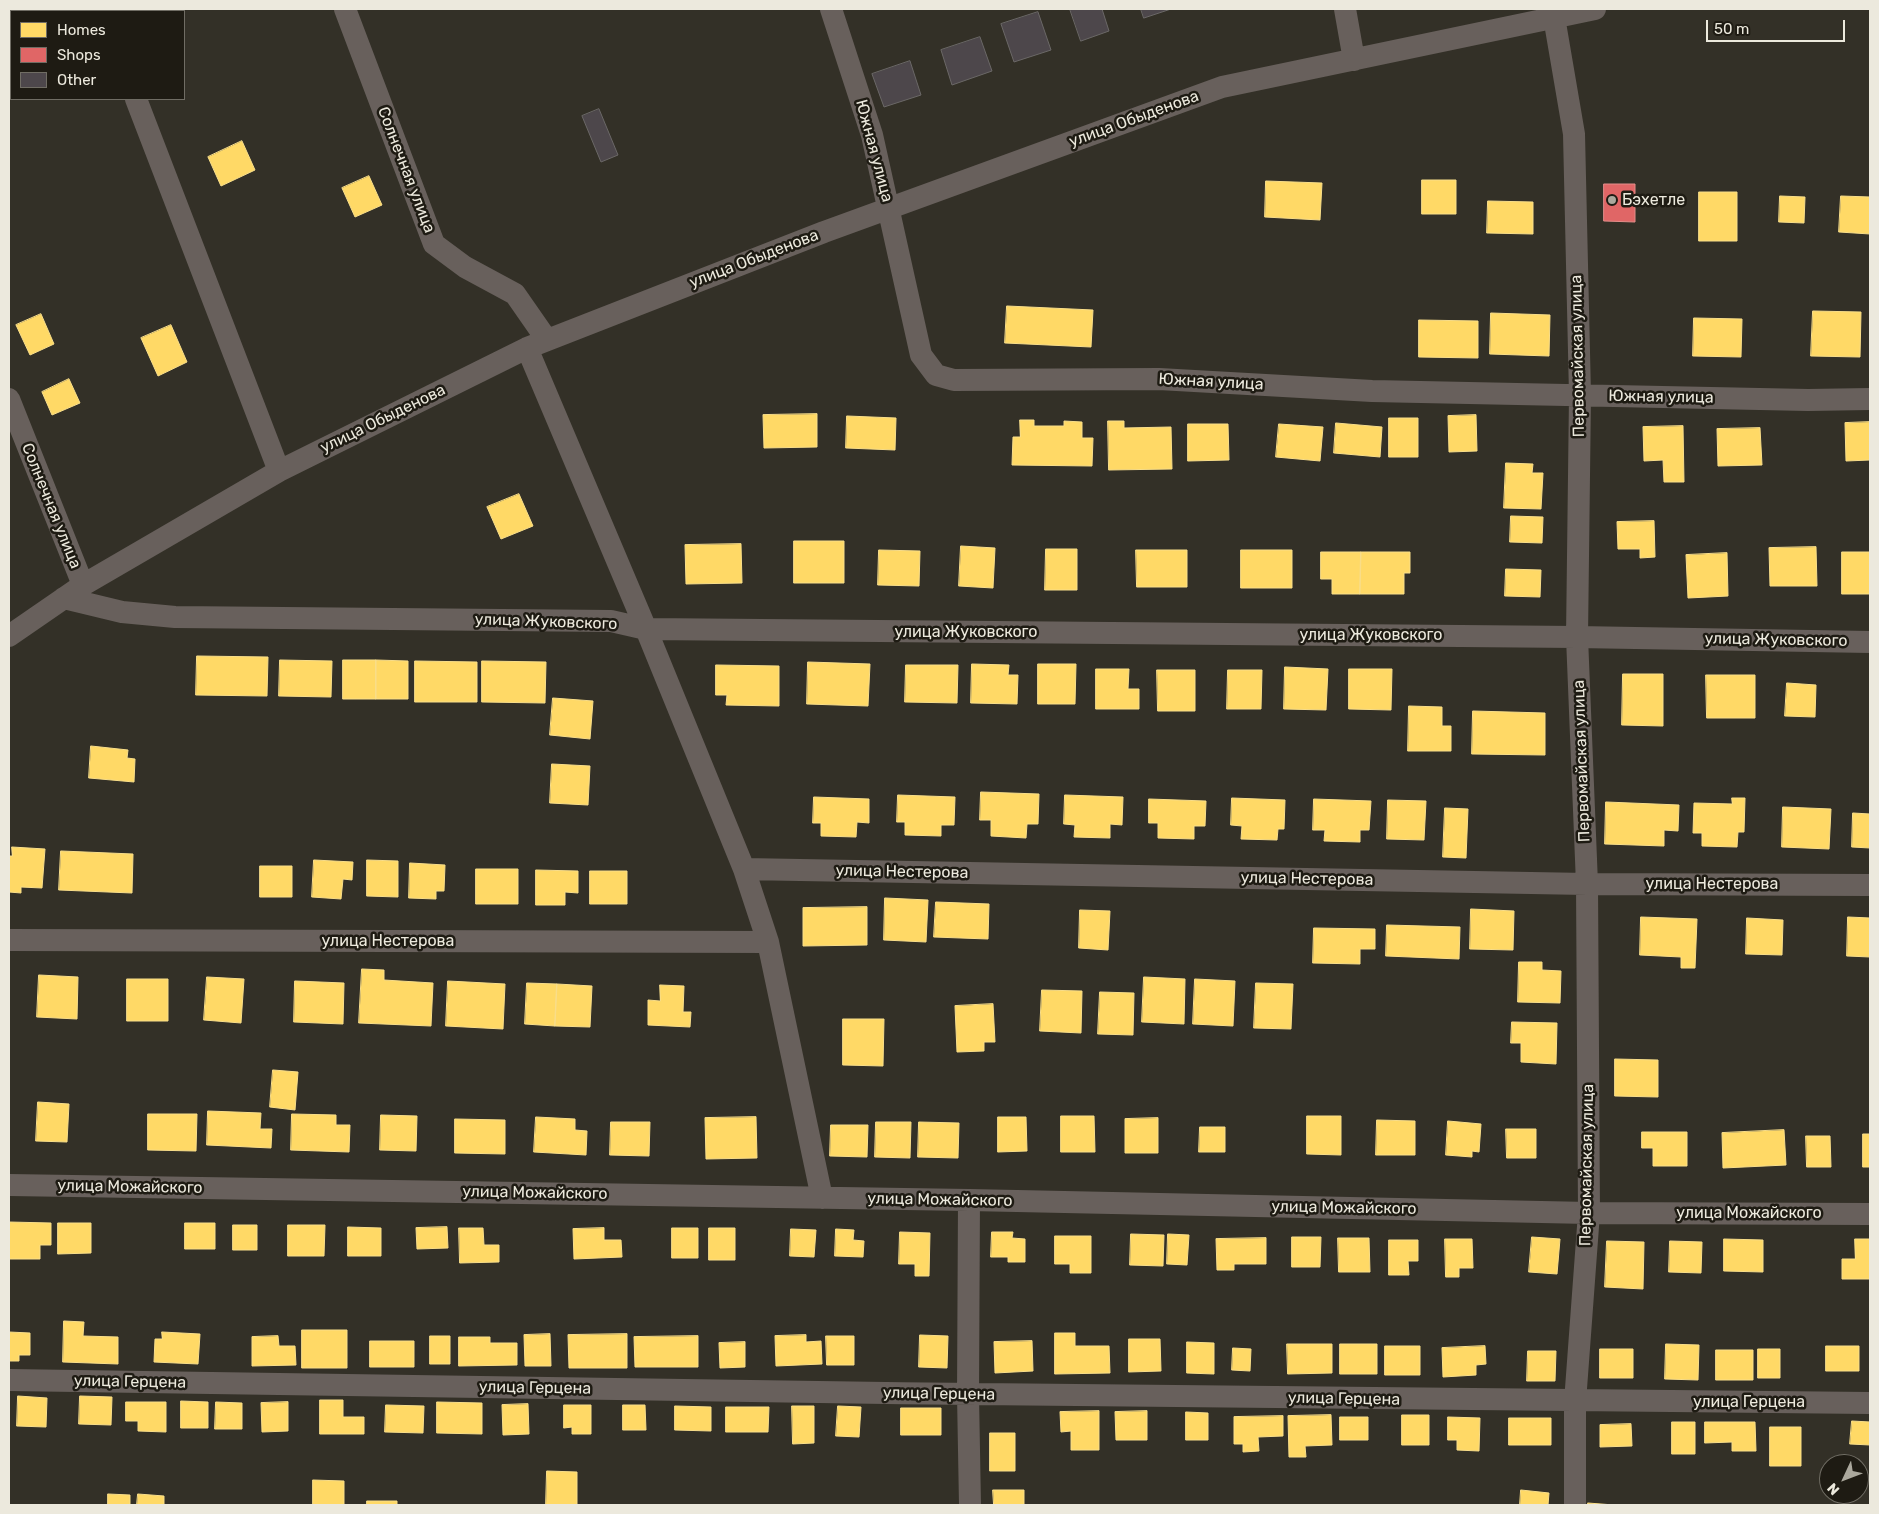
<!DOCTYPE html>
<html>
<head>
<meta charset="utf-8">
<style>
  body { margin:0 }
  #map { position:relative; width:1879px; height:1514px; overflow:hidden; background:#333027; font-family:Rubik,sans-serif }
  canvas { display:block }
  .frame { position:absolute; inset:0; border:10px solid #ece9dd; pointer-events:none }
  .legend { position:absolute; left:10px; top:10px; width:175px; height:90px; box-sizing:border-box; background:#1e1b13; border:1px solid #706d64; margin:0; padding:6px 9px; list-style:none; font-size:15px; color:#ece9dd }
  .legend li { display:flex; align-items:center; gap:10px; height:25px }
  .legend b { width:25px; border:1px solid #706d64 }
  .north { position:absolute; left:1819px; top:1454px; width:50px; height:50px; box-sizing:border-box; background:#1e1b13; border:1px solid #706d64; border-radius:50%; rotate:227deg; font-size:14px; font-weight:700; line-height:20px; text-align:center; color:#ece9dd }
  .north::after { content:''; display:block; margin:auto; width:18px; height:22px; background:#aba89d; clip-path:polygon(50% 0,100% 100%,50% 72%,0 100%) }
  .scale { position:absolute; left:1706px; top:20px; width:139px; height:22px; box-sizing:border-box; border:2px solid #ece9dd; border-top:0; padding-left:6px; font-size:15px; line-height:18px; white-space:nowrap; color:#ece9dd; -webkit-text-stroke:4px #1e1b13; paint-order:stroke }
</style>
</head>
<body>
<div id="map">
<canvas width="1879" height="1514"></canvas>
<div class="frame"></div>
<ul class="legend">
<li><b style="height:14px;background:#ffd966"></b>Homes</li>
<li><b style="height:14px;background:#e06666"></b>Shops</li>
<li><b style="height:14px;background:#4d474b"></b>Other</li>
</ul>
<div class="north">N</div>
<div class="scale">50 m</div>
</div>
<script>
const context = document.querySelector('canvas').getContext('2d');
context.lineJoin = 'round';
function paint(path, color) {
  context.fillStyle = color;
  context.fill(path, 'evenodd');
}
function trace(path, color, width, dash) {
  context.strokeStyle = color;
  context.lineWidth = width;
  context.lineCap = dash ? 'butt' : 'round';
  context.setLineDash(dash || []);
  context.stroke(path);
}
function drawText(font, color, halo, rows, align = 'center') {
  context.font = font + ' Rubik,sans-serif';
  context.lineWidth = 5;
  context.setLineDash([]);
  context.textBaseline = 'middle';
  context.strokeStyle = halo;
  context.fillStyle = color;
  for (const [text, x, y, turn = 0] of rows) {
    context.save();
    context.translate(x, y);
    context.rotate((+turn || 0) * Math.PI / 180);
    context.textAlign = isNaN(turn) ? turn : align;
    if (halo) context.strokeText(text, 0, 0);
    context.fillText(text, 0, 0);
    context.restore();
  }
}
const homes = new Path2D(`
  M26,9h28l1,2h-31l-1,-1z
  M124,9h37l1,2h-37z
  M242,141l13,29 -34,16 -13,-29z
  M369,176l13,29 -27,12 -13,-29z
  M1422,180h34v34h-34z
  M1266,181l56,2 -2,37 -55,-3z
  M1699,192h38v49h-38z
  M1780,196l25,1 -1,26 -25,-1z
  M1841,196l29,1v37l-31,-2z
  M1488,201l45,1v32l-46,-1z
  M1007,306l86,4 -2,37 -86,-4z
  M1813,311l48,1 -1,45 -49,-1z
  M1491,313l59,2 -1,41 -59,-2z
  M41,314l13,30 -24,11 -14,-30z
  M1694,318l48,1 -1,38 -48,-1z
  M1419,320l59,1v37l-59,-1z
  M171,325l16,37 -29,14 -17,-38z
  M69,379l11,24 -28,12 -10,-23z
  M817,414v33l-53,1 -1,-33z
  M1476,415l1,36 -28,1 -1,-36z
  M847,416l49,2 -1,32 -49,-2z
  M1389,418h29v39h-29z
  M1020,420h14v6h30v-5l18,1v16h11l-1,28 -80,-1 1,-28h7z
  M1108,421h16v7l47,-1 1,42 -63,1z
  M1870,422v38l-24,1 -1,-38z
  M1336,423l46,4 -2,30 -46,-4z
  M1188,424h40l1,36 -41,1z
  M1279,424l44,3 -3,34 -44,-4z
  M1683,426l1,56h-20l-1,-22 -19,1 -1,-34z
  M1760,428l2,37 -44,1 -1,-37z
  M1506,463l27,1 -1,9h11l-2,36 -37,-1z
  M519,494l14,32 -32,13 -14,-32z
  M1511,516l32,1 -1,26 -32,-1z
  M1654,521l1,36 -15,1v-9h-22l-1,-27z
  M794,541h50v42h-50z
  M741,544l1,39 -56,1 -1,-39z
  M961,546l34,2 -2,40 -34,-2z
  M1816,547l1,39h-47l-1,-38z
  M1046,549h31v41h-32z
  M879,550l41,1 -1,35 -41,-1z
  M1136,550h51v37h-50z
  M1241,550h51v38h-51z
  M1321,552h40l-1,42h-28v-15h-11z
  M1361,552h49v21h-6v21h-44z
  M1842,552h28v42h-28z
  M1727,553l1,43 -40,2 -2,-43z
  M1506,569l35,1 -1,27 -35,-1z
  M197,656l71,1 -1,39 -71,-1z
  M280,660l52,1 -1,36 -52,-1z
  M343,660h33v39h-33z
  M376,660l32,1v38h-32z
  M415,661l62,1v40h-62z
  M482,661l64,1 -1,41 -63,-1z
  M808,662l62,2 -2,42 -61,-2z
  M972,664l37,1 -1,10h10l-1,29 -46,-1z
  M1038,664h38l-1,40h-37z
  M716,665l63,1v40l-53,-1 1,-10h-11z
  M906,665h52l-1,38 -52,-1z
  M1285,667l43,2 -2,41 -42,-1z
  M1096,669h33l-1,20h11v20h-43z
  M1349,669h43l-1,41 -42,-1z
  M1157,670h38v41h-37z
  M1228,670h34l-1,39h-34z
  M1623,674h40v52l-41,-1z
  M1706,675h49v43h-48z
  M1787,683l29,2 -1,32 -30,-1z
  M553,698l40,3 -3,38 -40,-4z
  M1409,706l33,1v19h9v25h-43z
  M1473,711l72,2v42l-73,-1z
  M91,746l37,4 -1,8 8,1 -1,23 -45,-4z
  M552,764l38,2 -2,39 -38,-2z
  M981,792l58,2 -1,30h-11l-1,14 -35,-2v-16h-11z
  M898,795l57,2 -1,28h-13v11l-36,-1v-13h-8z
  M1065,795l58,2 -1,28 -12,-1v14l-36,-1 1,-12 -11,-1z
  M814,797l55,2v24l-12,-1 -1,15 -35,-1v-13h-8z
  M1232,798l53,2 -1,29h-6l-1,11 -36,-1 1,-13 -11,-1z
  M1732,798h13l-1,34h-6l-1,15 -35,-1v-13h-9l1,-30 38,1z
  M1149,799l57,2 -1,25h-11v13l-36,-1v-15h-9z
  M1314,799l57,2 -2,29h-9v12l-36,-1 1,-11h-12z
  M1388,800l38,1 -2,39 -37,-1z
  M1606,802l73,3 -1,26 -14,-1v16l-59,-2z
  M1783,807l48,2 -2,40 -47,-2z
  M1445,808l23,1 -2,49 -23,-1z
  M1853,813l17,1v34l-18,-1z
  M12,847l33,2 -3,39 -21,-1v6l-12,-1v-36h3z
  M61,851l72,3 -1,39 -73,-3z
  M314,860l39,2 -1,18 -9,-1 -2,20 -29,-2z
  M367,860l31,1v36l-31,-1z
  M410,863l35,2 -1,26h-8v8l-27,-1z
  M260,866h32v31h-32z
  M476,869h42v35h-42z
  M536,870l42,1v22l-13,-1v13h-29z
  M590,871h37v33h-37z
  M885,898l43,2 -2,42 -42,-2z
  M936,902l53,2 -1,35 -54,-2z
  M867,907v38l-64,1v-38z
  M1471,909l43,2 -1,39 -43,-1z
  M1080,910l30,1 -2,39 -29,-2z
  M1641,917l56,2 -2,49h-14v-11l-41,-2z
  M1848,917l22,1v39l-23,-1z
  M1747,918l36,2 -1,35 -36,-1z
  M1387,925l73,2 -1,32 -73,-3z
  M1314,928l61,1v20h-15v15l-47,-1z
  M1519,962h23v8l19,1 -1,32 -42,-1z
  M362,969l22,1v10l49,3 -2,43 -72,-3z
  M39,975l39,2 -1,42 -40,-2z
  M207,977l37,2 -3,44 -37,-3z
  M1144,977l41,2 -1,45 -42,-2z
  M127,979h41v42h-41z
  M1195,979l40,2 -2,45 -40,-2z
  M295,981l49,2 -1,41 -49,-2z
  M448,981l57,3 -2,45 -57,-3z
  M527,983l30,1 -2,42 -30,-2z
  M1256,983l37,1 -2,45 -37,-1z
  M557,984l35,2 -2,41 -35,-1z
  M660,985l24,1 -1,26h8l-1,15 -42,-2v-25l12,1z
  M1042,990l40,1 -1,42 -41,-2z
  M1100,992l34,1 -1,42 -35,-1z
  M993,1004l2,38h-11v9l-27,1 -2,-46z
  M843,1019h41l-1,47 -40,-1z
  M1512,1022l45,1 -1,41 -35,-2v-19h-10z
  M1615,1059l43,1v37l-43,-1z
  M273,1070l25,2 -3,38 -25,-3z
  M38,1102l31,2 -2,38 -31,-1z
  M208,1111l53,2 -1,16h12l-1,19 -64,-3z
  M148,1114h49l-1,37 -48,-1z
  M292,1114l44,1v10h14l-1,27 -58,-2z
  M381,1115l36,1 -1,35 -36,-1z
  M1061,1116h33l1,36h-34z
  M1307,1116h34v39l-34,-1z
  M536,1117l39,2v11l12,1 -1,24 -52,-3z
  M756,1117l1,41 -51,1 -1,-41z
  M998,1117h28l1,34 -29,1z
  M1158,1118v35h-33v-34z
  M455,1119l50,1v34l-50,-1z
  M1377,1120l38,1v34h-39z
  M1448,1121l33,3 -2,28 -7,-1v6l-26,-2z
  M611,1122h39l-1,34 -39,-1z
  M876,1122h35l-1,36 -35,-1z
  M919,1122l40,1 -1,35 -40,-1z
  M831,1125h37l-1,32 -37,-1z
  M1200,1127h25v25h-26z
  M1506,1129h30v29h-29z
  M1784,1130l2,35 -63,3 -1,-35z
  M1642,1132h45v34h-34v-18h-11z
  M1863,1134h7v33h-7z
  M1806,1136h24l1,31h-24z
  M9,1222l42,1v22h-11v14h-31z
  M58,1223h33v30l-33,1z
  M185,1223h30v26h-30z
  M233,1225h24v25h-24z
  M288,1225h37l-1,31h-36z
  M348,1227l33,1v28h-33z
  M447,1227l1,21 -31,1 -1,-21z
  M459,1228h24l1,17h15v17l-39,1z
  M604,1228v12h17l1,17 -48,2 -1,-30z
  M672,1228h26v30h-26z
  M709,1228h26v32h-26z
  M791,1229l25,1 -2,27 -24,-1z
  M836,1229l18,1 -1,10 11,1 -1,16 -28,-1z
  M900,1232l30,1 -1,43h-14v-12h-16z
  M992,1232h21l-1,6 13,1v23h-17v-5h-17z
  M1131,1234l33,1 -1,31 -33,-1z
  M1168,1234l21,1 -2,30 -20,-1z
  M1055,1236h36v37h-21v-9h-15z
  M1292,1237h29l-1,30h-28z
  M1532,1237l28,2 -3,35 -28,-2z
  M1266,1238v26h-32v6h-17l-1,-31z
  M1338,1238h31l1,34h-31z
  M1445,1239h27l1,29h-14v9h-13z
  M1724,1239l39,1v32l-39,-1z
  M1855,1239h15v40h-28v-20h13z
  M1389,1240h29v21h-10l1,14h-20z
  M1607,1241l37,1 -1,47 -38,-2z
  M1670,1241l32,1 -1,31 -32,-1z
  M64,1321l20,1 -1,14 35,1v27l-55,-2z
  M302,1330h45v38h-45z
  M9,1332l21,1v22h-11v6h-10z
  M162,1332l38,2 -2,30 -44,-2 1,-23h7z
  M1055,1333h20v13h34l1,27 -55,1z
  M550,1334l1,32h-26l-1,-31z
  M627,1334v34h-58l-1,-33z
  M806,1335v7l15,-1 1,23 -46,2 -1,-30z
  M920,1335l28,1 -1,32 -28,-1z
  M278,1336l1,10h16l1,19 -44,1v-29z
  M430,1336h20v28h-20z
  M698,1336v31h-63l-1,-30z
  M826,1336h28v29h-27z
  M459,1337h31v6h27v22l-58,1z
  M1129,1339h31l1,32 -32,1z
  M370,1341h44v26h-44z
  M1032,1341l1,30 -38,2 -1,-31z
  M745,1342v25l-25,1 -1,-25z
  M1187,1342l27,1v31l-27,-1z
  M1287,1344h45v29l-44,1z
  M1340,1344h37v30h-37z
  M1666,1344l33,1 -1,35 -33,-1z
  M1385,1346h35v29h-35z
  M1485,1346l1,18 -10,1v10l-33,2 -1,-29z
  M1826,1346h33v25h-33z
  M1233,1348l18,1 -1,22 -18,-1z
  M1600,1349h33v29h-33z
  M1758,1349h22v29h-22z
  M1716,1350h37v30h-37z
  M1528,1351h28l-1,30h-28z
  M18,1396l29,2 -1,29 -29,-1z
  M80,1396l32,1 -1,28 -32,-1z
  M320,1400h23v17h21v17h-44z
  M181,1401l27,1v26h-27z
  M126,1402h40v30l-28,-1v-10h-12z
  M216,1402l26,1v26h-27z
  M288,1402v29l-26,1 -1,-29z
  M437,1402l45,1v31l-45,-1z
  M528,1404l1,30 -26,1 -1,-30z
  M386,1405l38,1 -1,27 -38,-1z
  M564,1405h27v29h-19v-7l-8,1z
  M623,1405h22l1,25h-23z
  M675,1406l36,1v24l-36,-1z
  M792,1406h22v37l-21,1z
  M838,1406l23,1 -2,30 -23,-1z
  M726,1407h43l-1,25h-42z
  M901,1408h40v27h-40z
  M1099,1411v39h-28v-19l-10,1 -1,-20z
  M1147,1411v29h-31l-1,-28z
  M1186,1412l22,1v27h-22z
  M1331,1415l1,30 -27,1 1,11h-17l-1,-41z
  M1402,1415h27v30h-27z
  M1283,1416v20l-25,1 1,14 -16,1v-8h-9v-27z
  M1340,1417h28v23h-28z
  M1448,1417l32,1 -1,33 -22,-1v-10h-9z
  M1509,1418h42v27h-42z
  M1852,1421l18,1v23l-20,-1z
  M1672,1422h23v32h-23z
  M1705,1422h50l1,29h-24v-9l-27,1z
  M1631,1424l1,22 -32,1v-22z
  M1770,1427h31v39h-31z
  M990,1433h25v38h-25z
  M547,1471l30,1v33h-31z
  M313,1480l31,1v24h-31z
  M993,1490h31v15h-30z
  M1521,1490l28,3 -1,12h-28z
  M108,1494l22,1v10h-22z
  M138,1494l26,2v9h-27z
  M367,1501h30v4h-30z
  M1588,1503l26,2h-26z`);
paint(homes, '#ffd966');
trace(homes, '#f9de8a', 1);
const shops = new Path2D(`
  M1604,184h31v38l-31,-1z`);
paint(shops, '#e06666');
trace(shops, '#e48d8a', 1);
const building = new Path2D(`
  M1070,9h32l7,22 -28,10z
  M1141,9h30l-27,9z
  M1038,12l13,38 -37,12 -13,-38z
  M980,37l12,34 -40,14 -11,-35z
  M910,61l11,34 -37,12 -12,-33z
  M599,109l19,46 -17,7 -19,-46z`);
paint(building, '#4d474b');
trace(building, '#6b6867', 1);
trace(new Path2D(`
  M101,9l1,2
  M345,9l89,235 31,23 50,27 32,46
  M831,9l41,126 49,220 15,20 18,5 205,-1 213,12 436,9 62,-1
  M1345,9l9,51
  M1554,17l20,117 6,261 -3,242 10,247 2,329 -14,189v103
  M136,99l143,372
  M527,348l119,281 98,240 24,73 54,256
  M9,399l74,186
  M64,598l58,14 53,5 436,4 35,8 931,8 293,5
  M9,636l74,-51 196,-114 248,-123 297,-116 398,-145 373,-78
  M744,869l843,15 283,1
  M9,940l759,2
  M9,1185l960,15 620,13 281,1
  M969,1200l-1,195 2,110
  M9,1380c620,9 1241,20 1861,23`), '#68605c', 22);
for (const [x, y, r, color] of [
  [1612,200,5,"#aba89d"]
]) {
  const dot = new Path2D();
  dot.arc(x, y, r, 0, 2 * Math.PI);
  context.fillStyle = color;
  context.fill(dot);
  trace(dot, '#1e1b13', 2);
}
drawText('16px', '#ece9dd', '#1e1b13', [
  ["улица Обыденова",1134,119,-20],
  ["Южная улица",874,151,75],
  ["Солнечная улица",406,170,69],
  ["улица Обыденова",754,259,-21],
  ["Первомайская улица",1578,356,-91],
  ["Южная улица",1211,382,3],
  ["Южная улица",1661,397,1],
  ["улица Обыденова",383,419,-26],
  ["Солнечная улица",51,506,68],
  ["улица Жуковского",546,622,2],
  ["улица Жуковского",966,632],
  ["улица Жуковского",1371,635],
  ["улица Жуковского",1776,640,1],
  ["Первомайская улица",1582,761,-92],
  ["улица Нестерова",902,872,1],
  ["улица Нестерова",1307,879,1],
  ["улица Нестерова",1712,884],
  ["улица Нестерова",388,941],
  ["Первомайская улица",1587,1165,-89],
  ["улица Можайского",130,1187,1],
  ["улица Можайского",535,1193,1],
  ["улица Можайского",940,1200,1],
  ["улица Можайского",1344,1208,1],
  ["улица Можайского",1749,1213],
  ["улица Герцена",130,1382,1],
  ["улица Герцена",535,1388,1],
  ["улица Герцена",939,1394,1],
  ["улица Герцена",1344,1399,1],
  ["улица Герцена",1749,1402]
]);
drawText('16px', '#ece9dd', '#1e1b13', [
  ["Бэхетле",1622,200]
], 'left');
</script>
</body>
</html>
